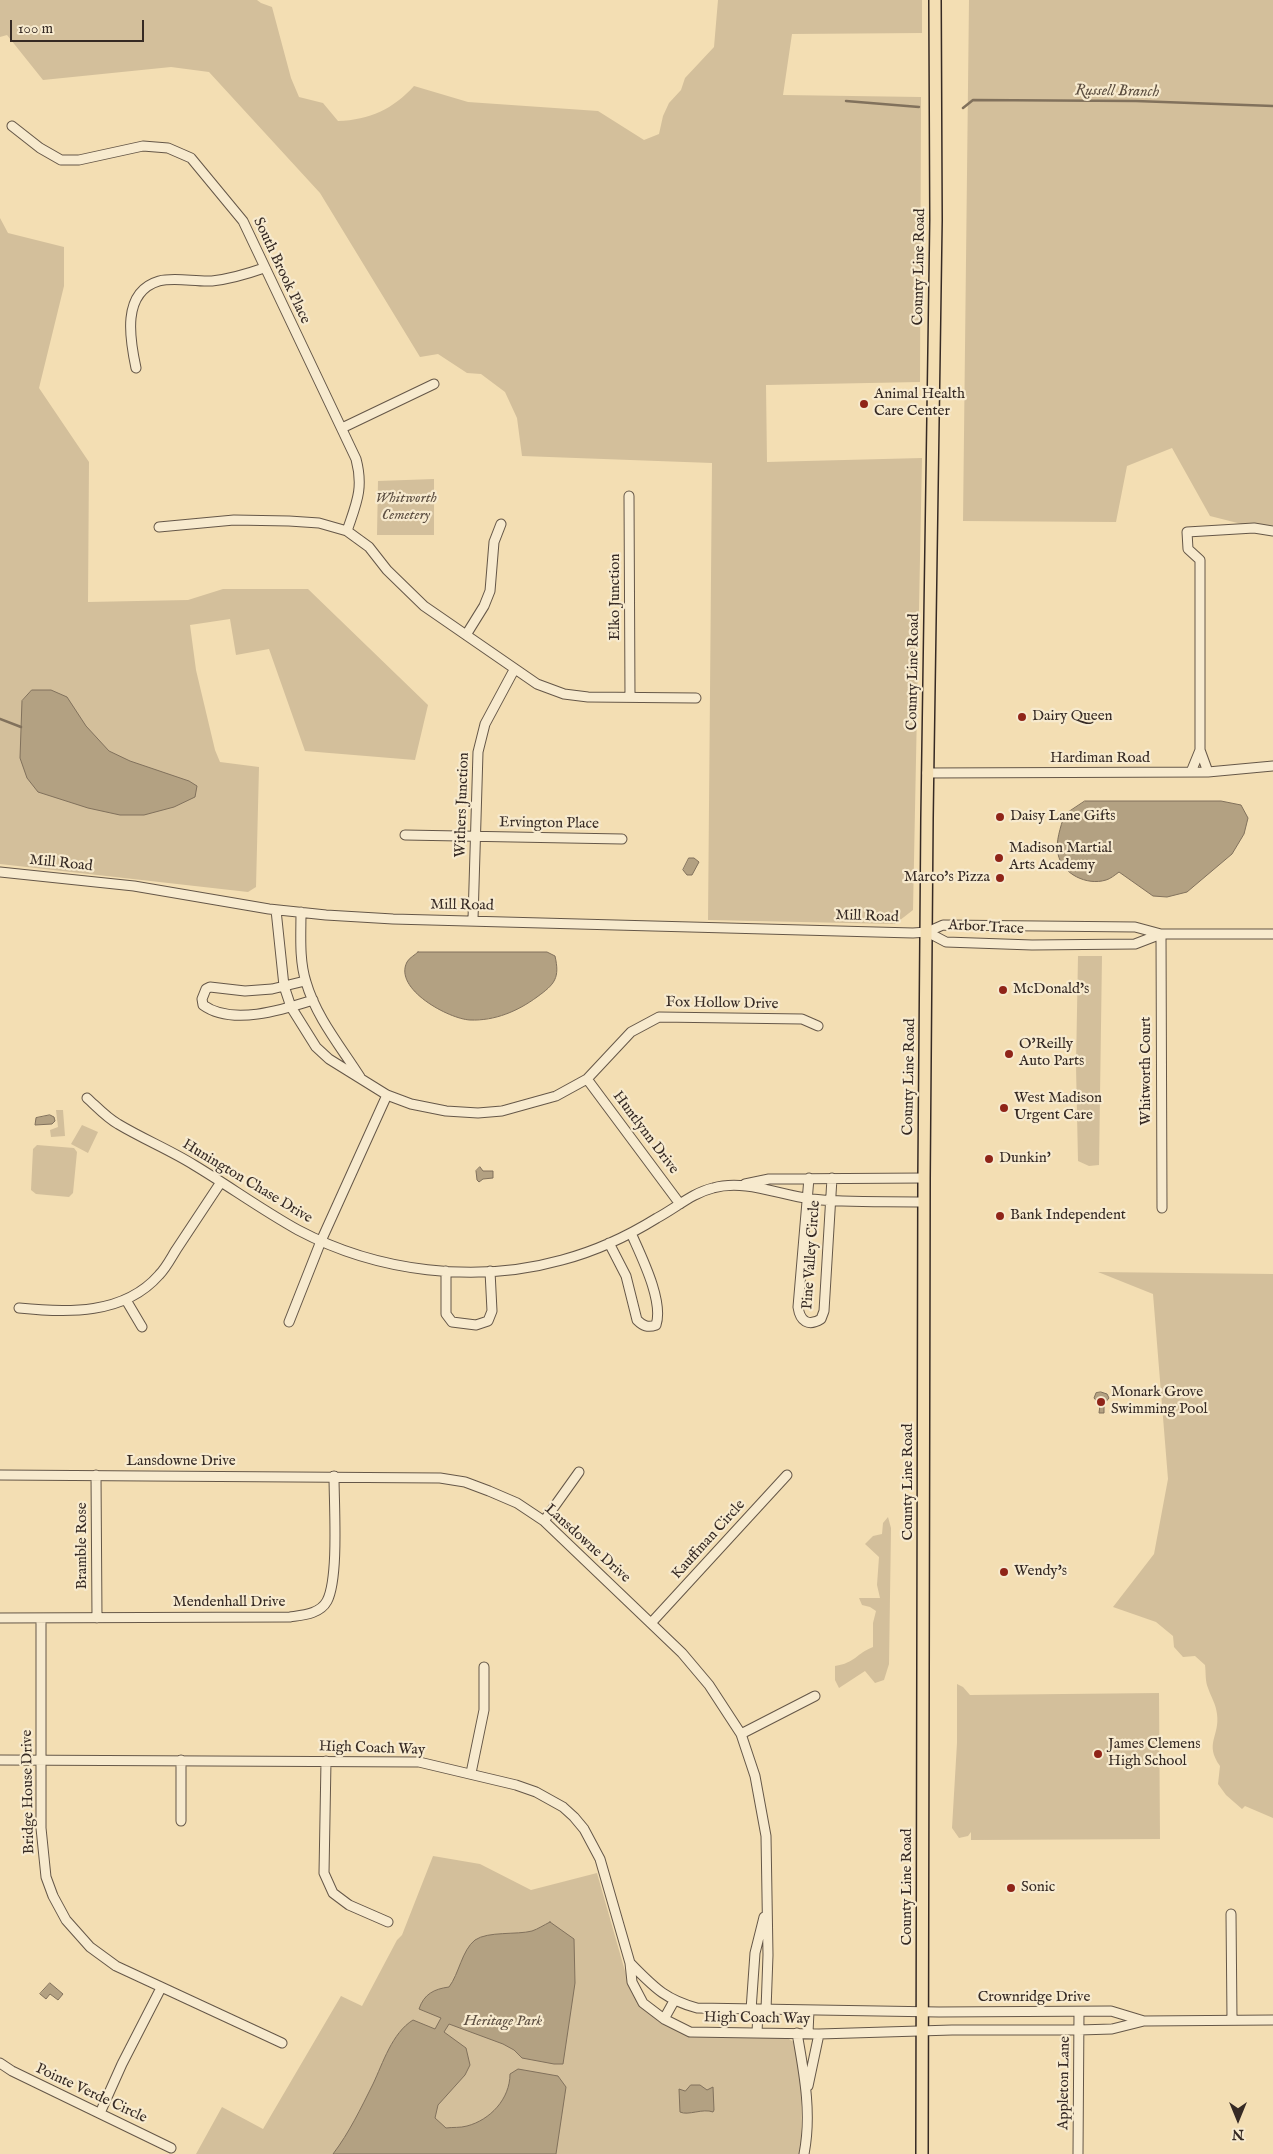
<!DOCTYPE html>
<html>
<head>
<meta charset="utf-8">
<style>
  body { margin:0 }
  #map { position:relative; width:1273px; height:2154px; overflow:hidden; background:#f3deb3; font-family:"IM FELL English",serif }
  canvas { display:block }
  .north { position:absolute; left:1213px; top:2094px; width:50px; height:50px; -webkit-text-stroke:4px #f7eace; paint-order:stroke; rotate:180deg; font-size:14px; font-weight:700; line-height:20px; text-align:center; color:#362a24 }
  .north::after { content:''; display:block; margin:auto; width:18px; height:22px; background:#362a24; clip-path:polygon(50% 0,100% 100%,50% 72%,0 100%) }
  .scale { position:absolute; left:10px; top:20px; width:134px; height:22px; box-sizing:border-box; border:2px solid #362a24; border-top:0; padding-left:6px; font-size:15px; line-height:18px; white-space:nowrap; color:#362a24; -webkit-text-stroke:4px #f7eace; paint-order:stroke }
</style>
</head>
<body>
<div id="map">
<canvas width="1273" height="2154"></canvas>
<div class="north">N</div>
<div class="scale">100 m</div>
</div>
<script>
const context = document.querySelector('canvas').getContext('2d');
context.lineJoin = 'round';
function paint(path, color) {
  context.fillStyle = color;
  context.fill(path, 'evenodd');
}
function trace(path, color, width, dash) {
  context.strokeStyle = color;
  context.lineWidth = width;
  context.lineCap = dash ? 'butt' : 'round';
  context.setLineDash(dash || []);
  context.stroke(path);
}
function drawText(font, color, halo, rows, align = 'center') {
  context.font = font + ' "IM FELL English",serif';
  context.lineWidth = 4.5;
  context.setLineDash([]);
  context.textBaseline = 'middle';
  context.strokeStyle = halo;
  context.fillStyle = color;
  for (const [text, x, y, turn = 0] of rows) {
    context.save();
    context.translate(x, y);
    context.rotate((+turn || 0) * Math.PI / 180);
    context.textAlign = isNaN(turn) ? turn : align;
    if (halo) context.strokeText(text, 0, 0);
    context.fillText(text, 0, 0);
    context.restore();
  }
}
paint(new Path2D(`
  M0,0h257l4,3 11,4 19,71 8,19 24,6 15,18c32,-1 55,-12 76,-35l54,16 130,9 46,29 15,-6 4,-18 6,-13 12,-13 4,-12 29,-31 4,-47h204v33l-130,1 -9,61 138,2 -1,285 -154,3 1,77 155,-4 -9,452 -18,14 -187,-4 4,-457 -190,-7 -5,-38 -12,-26 -24,-18 -14,-1 -29,-19 -18,3 -100,-164 -111,-121 -38,-5 -128,13 -36,-45 -7,2z
  M969,0h304v532l-63,-16 -38,-68 -45,18 -11,56 -153,-1z
  M0,218l8,15 56,14v39l-25,102 50,74 -1,140 100,-2 35,-11h85l120,116 -13,55 -110,-9 -36,-102 -33,6 -6,-36 -40,6 6,45 19,80 5,12 39,5 -3,120 -8,5 -248,-28z
  M434,479v56h-57l1,-54z
  M1078,956h24l-3,209 -10,1 -11,-5 -2,-95z
  M56,1110h7l2,26 -14,1 -1,-7 8,-3z
  M82,1125l16,7 -10,21 -17,-9z
  M37,1145l37,3 3,4 -4,41 -4,4 -33,-3 -5,-4 2,-41z
  M1098,1272l175,2v544l-28,-12 -3,3 -16,-14 -8,-11 2,-18c-16,-23 0,-29 -3,-52 -1,-10 -6,-17 -9,-26 -3,-7 -2,-16 -3,-23l-10,-9 -12,1 -9,-10 -1,-11 -17,-14 -43,-15 41,-53 14,-75 -15,-185z
  M888,1517l3,11 -2,136 -5,16 -9,3 -10,-12 -26,17 -4,-8v-14c20,-3 22,-13 38,-19v-24l3,-12 -6,-4 -8,-2 -3,-7h21l-3,-13 2,-28 -14,-13 8,-8 9,-2 1,-11z
  M957,1684l6,3 7,8 189,-2 1,146 -189,1v-8l-3,4 -9,2 -7,-10 5,-85z
  M433,1856l47,8 51,26 66,-17 28,98 8,22 10,15 21,17 22,10 101,3 7,4 7,40v65l-2,7h-603l26,-47 41,22 78,-133 21,10 35,-66 5,-5z`), '#d3bf9b');
const water = new Path2D(`
  M32,690h19l16,7 19,29 23,25 21,10 59,20 8,5 -2,11 -21,10 -30,8h-24l-32,-7 -50,-16 -11,-14 -7,-20 2,-57z
  M1085,801h136l20,4 7,13 -4,16 -12,20 -45,38 -20,5 -14,-1 -34,-24c-4,3 -9,7 -13,8 -19,6 -44,-6 -48,-26 -3,-12 3,-27 6,-39z
  M689,858h5l5,4 -7,13h-5l-4,-5z
  M418,952h129l8,4c5,22 0,28 -18,41 -19,14 -42,24 -67,23 -21,-1 -77,-31 -63,-58 2,-4 8,-7 11,-10z
  M50,1115l4,2 1,4 -3,3 -17,1 1,-7z
  M480,1167l3,4h10v7l-10,1 -4,3 -2,-2 -1,-9z
  M1101,1392l6,2 2,4 -5,6v9h-5l1,-8 -6,-7 2,-5z
  M550,1922l24,17 1,44 -12,81h-9l-32,-6 -8,-8 -11,-6 -54,-20 -5,8 22,16 4,17 -5,10 -27,30 -3,13 11,10c7,-1 14,0 21,-2 23,-6 43,-27 43,-52l8,-5 40,7 8,11 -10,67h-223c16,-21 28,-46 40,-70 10,-21 19,-51 40,-64l22,9 6,-11 -22,-9c5,-15 15,-20 30,-22 10,-13 13,-37 26,-47 13,-9 42,-5 57,-9 6,-2 12,-6 18,-9z
  M50,1983l13,11 -5,6 -8,-6 -4,5 -6,-5z
  M691,2085h9l7,5 6,-3 1,23 -1,2c-10,-4 -25,4 -33,0l-1,-23 6,2z`);
paint(water, '#b3a182');
trace(water, '#81715c', 1);
trace(new Path2D(`
  M846,101l73,6
  M963,108l10,-8 163,1 137,5
  M0,719l21,8`), '#81715c', 2.5);
const minor = new Path2D(`
  M12,126l28,22 21,12h18l64,-14 25,2 23,10 52,63 113,238c8,30 0,45 -9,72
  M136,368c-6,-28 -15,-76 23,-87 16,-4 36,1 53,0 18,-2 35,-7 52,-13
  M342,428l92,-44
  M629,496l1,201
  M159,527l75,-7 55,1 30,2 28,8 22,16 18,23 37,36 113,78 27,10 24,3 108,1
  M466,635l18,-29 6,-15 4,-49 7,-18
  M1191,772l9,-22
  M1208,772l-8,-22v-190l-12,-11 -1,-17 67,-4 19,3
  M927,773l281,-1 65,-6
  M405,835l217,4
  M0,872l134,14 135,23 57,6 67,4 520,14 14,-1 16,-7 192,2 26,7h112
  M276,910l8,76 7,21 25,40 13,12 58,36 24,9 35,7 32,2 24,-2 54,-15 31,-17 44,-47 28,-15 143,2 16,7
  M301,912c0,23 -2,48 5,70 10,35 35,65 54,95
  M473,919l5,-167 7,-28 29,-54
  M927,932l19,10 86,3 103,-1 26,-10
  M1161,934l1,274
  M305,981l-33,8 -27,2 -35,-4 -4,2 -4,10 1,6c29,21 79,5 110,-5
  M587,1079l93,125
  M87,1098c10,9 20,20 31,26 25,15 52,26 76,41 35,21 68,45 104,65 79,42 178,54 264,30 34,-9 66,-24 95,-42 19,-10 35,-25 56,-30 32,-9 66,7 98,11 37,4 76,2 113,3
  M809,1178l-11,129c2,14 10,20 23,12l3,-8 8,-133
  M745,1184l24,-5 155,-1
  M609,1243l17,33 11,44c6,6 11,8 19,5 8,-24 -15,-69 -25,-92
  M446,1271v43l6,8 24,3 12,-4 4,-10 -2,-40
  M126,1300l16,27
  M19,1308c48,5 105,7 140,-33 7,-7 12,-17 17,-25 15,-23 30,-45 45,-68
  M289,1322l32,-81 66,-146
  M0,1475l440,3 25,4 24,9 28,12 27,18 138,132 27,32 32,49 14,42 11,60 2,119 -2,55
  M96,1475l1,143
  M544,1521l35,-49
  M0,1618l290,-1c13,-2 30,-3 37,-16 12,-23 7,-96 7,-125
  M41,1618v210l5,49 7,19 13,24 24,27 26,19 166,77
  M652,1622l135,-147
  M741,1734l74,-38
  M0,1760l419,2 97,23 20,7 27,15 11,10 10,12 16,30 30,104 2,19 11,21 21,16 26,13 129,2 133,-4h127l33,-1 32,-8 129,-1
  M326,1761l-2,112 9,20 16,12 39,17
  M471,1773l13,-63v-43
  M181,1821v-61
  M1231,1914l1,105
  M630,1963c24,24 34,36 67,45l242,4 172,-1 33,10
  M751,2010l4,-57 9,-36
  M664,2019l10,-18
  M757,2033l1,-22
  M797,2033c7,40 15,80 7,121
  M808,2033l1,-22
  M0,2063l12,8 159,77
  M808,2086l11,-52
  M100,2113l22,-49 39,-76
  M1078,2154l1,-142`);
const major = new Path2D(`
  M922,2154l2,-976 3,-361 9,-597 -1,-220`);
trace(minor, '#655748', 11);
trace(major, '#362a24', 14);
trace(minor, '#f7eace', 9);
trace(major, '#f3deb3', 11);
for (const [x, y, r, color] of [
  [864,404,5,"#8f2418"],
  [1022,717,5,"#8f2418"],
  [1000,817,5,"#8f2418"],
  [999,858,5,"#8f2418"],
  [1000,878,5,"#8f2418"],
  [1003,990,5,"#8f2418"],
  [1009,1054,5,"#8f2418"],
  [1004,1108,5,"#8f2418"],
  [989,1159,5,"#8f2418"],
  [1000,1216,5,"#8f2418"],
  [1101,1402,5,"#8f2418"],
  [1004,1572,5,"#8f2418"],
  [1098,1754,5,"#8f2418"],
  [1011,1888,5,"#8f2418"]
]) {
  const dot = new Path2D();
  dot.arc(x, y, r, 0, 2 * Math.PI);
  context.fillStyle = color;
  context.fill(dot);
  trace(dot, '#f7eace', 2);
}
drawText('15px', '#362a24', '#f7eace', [
  ["County Line Road",920,267,-89],
  ["South Brook Place",281,271,65],
  ["Elko Junction",616,597,-90],
  ["County Line Road",914,672,-89],
  ["Hardiman Road",1100,759],
  ["Withers Junction",463,805,-88],
  ["Ervington Place",549,824,1],
  ["Mill Road",61,864,6],
  ["Mill Road",462,906,1],
  ["Mill Road",867,917,2],
  ["Arbor Trace",986,928,3],
  ["Fox Hollow Drive",722,1004,1],
  ["Whitworth Court",1147,1071,-90],
  ["County Line Road",910,1077,-89],
  ["Huntlynn Drive",645,1133,53],
  ["Hunington Chase Drive",247,1182,31],
  ["Pine Valley Circle",812,1255,-86],
  ["Lansdowne Drive",181,1462],
  ["County Line Road",909,1482,-90],
  ["Kauffman Circle",709,1540,-48],
  ["Lansdowne Drive",587,1544,42],
  ["Bramble Rose",83,1546,-90],
  ["Mendenhall Drive",229,1603],
  ["High Coach Way",372,1749,2],
  ["Bridge House Drive",29,1792,-91],
  ["County Line Road",908,1887,-90],
  ["Crownridge Drive",1034,1998],
  ["High Coach Way",757,2019,1],
  ["Appleton Lane",1065,2083,-89],
  ["Pointe Verde Circle",91,2094,25]
]);
drawText('15px', '#362a24', '#f7eace', [
  ["Animal Health",874,395],
  ["Care Center",874,412],
  ["Dairy Queen",1032,717],
  ["Daisy Lane Gifts",1010,817],
  ["Madison Martial",1009,849],
  ["Arts Academy",1009,866],
  ["Marco's Pizza",990,878,"right"],
  ["McDonald's",1013,990],
  ["O'Reilly",1019,1045],
  ["Auto Parts",1019,1062],
  ["West Madison",1014,1099],
  ["Urgent Care",1014,1116],
  ["Dunkin'",999,1159],
  ["Bank Independent",1010,1216],
  ["Monark Grove",1111,1393],
  ["Swimming Pool",1111,1410],
  ["Wendy's",1014,1572],
  ["James Clemens",1108,1745],
  ["High School",1108,1762],
  ["Sonic",1021,1888]
], 'left');
drawText('italic 15px', '#5d4f42', '#f7eace', [
  ["Whitworth",406,499],
  ["Cemetery",406,516],
  ["Heritage Park",503,2022]
]);
drawText('italic 16px', '#5c4e40', '#f7eace', [
  ["Russell Branch",1117,92,1]
]);
</script>
</body>
</html>
